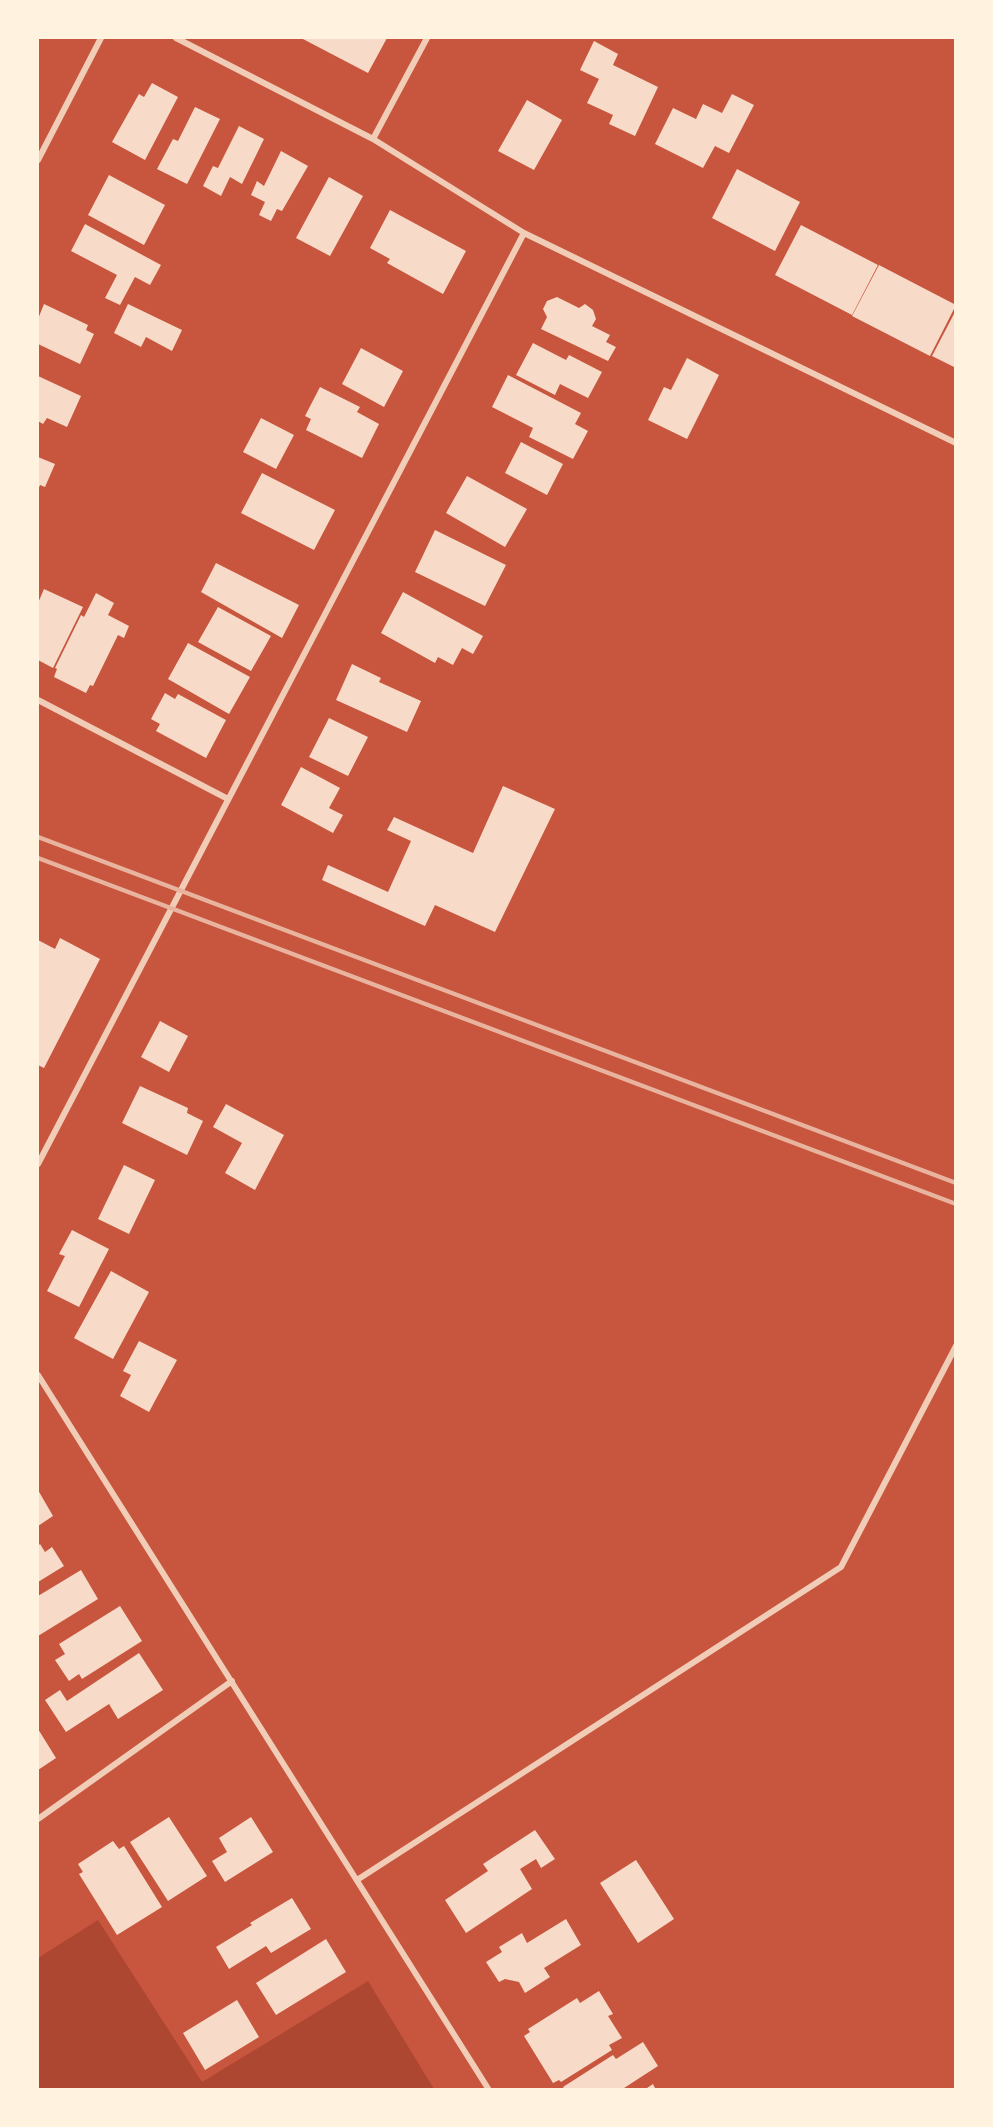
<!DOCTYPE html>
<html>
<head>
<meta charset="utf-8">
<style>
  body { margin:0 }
  #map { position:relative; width:993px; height:2127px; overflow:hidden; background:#c8553d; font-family:Overpass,sans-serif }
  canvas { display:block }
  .frame { position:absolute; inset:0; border:39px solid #fff3e0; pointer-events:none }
</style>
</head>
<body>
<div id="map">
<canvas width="993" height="2127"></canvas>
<div class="frame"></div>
</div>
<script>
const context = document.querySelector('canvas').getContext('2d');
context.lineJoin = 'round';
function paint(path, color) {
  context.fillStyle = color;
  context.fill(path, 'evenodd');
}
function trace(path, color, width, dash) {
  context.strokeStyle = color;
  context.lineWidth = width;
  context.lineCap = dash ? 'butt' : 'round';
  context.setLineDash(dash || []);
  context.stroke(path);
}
paint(new Path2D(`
  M98,1920l104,162 166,-101 66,108h-396v-131z`), '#ae4732');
paint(new Path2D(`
  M301,38h86l-19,35z
  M594,41l24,13 -5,11 45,22 -23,49 -26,-12 4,-9 -26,-12 12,-24 -19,-9z
  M152,83l26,14 -33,63 -33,-18 27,-48 5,3z
  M732,94l22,11 -25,48 -14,-7 -12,22 -48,-24 18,-36 23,11 7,-15 19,9z
  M527,100l35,20 -28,50 -36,-19z
  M195,107l25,12 -33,65 -30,-15 16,-30 5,2z
  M239,126l25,13 -22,45 -12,-7 -9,19 -18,-10 10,-20 5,2z
  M281,151l27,15 -26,45 -5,-2 -6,12 -12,-6 6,-13 -14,-7 6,-14 7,5z
  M737,169l63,33 -25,49 -63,-33z
  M109,175l56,30 -21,40 -56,-30z
  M329,177l34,19 -33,60 -34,-18z
  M390,210l76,41 -23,43 -56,-31 3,-4 -20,-11z
  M85,224l76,41 -11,20 -15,-8 -15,28 -15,-7 12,-23 -46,-24z
  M801,225l77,40 -26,50 -77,-40z
  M879,265l77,40 -26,51 -78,-40z
  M557,297l22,11 6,-4 8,6 3,9 -4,7 18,9 -4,7 10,5 -8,14 -67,-32 6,-12 -4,-8 4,-8z
  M44,304l44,21 -2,5 8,4 -14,30 -42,-20v-25z
  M128,304l54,26 -10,21 -26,-14 -5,10 -27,-14z
  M956,310v58l-24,-12z
  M533,343l33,17 3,-5 33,17 -14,26 -28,-14 -5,11 -39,-20z
  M361,348l42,23 -19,36 -42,-23z
  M687,358l32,17 -32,64 -39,-19 16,-33 7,3z
  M508,375l73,38 -6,11 13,7 -15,28 -44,-22 4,-9 -41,-21z
  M38,376l43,20 -14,31 -20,-9 -4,6 -5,-3z
  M320,387l40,20 -3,5 22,12 -17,34 -56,-28 5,-11 -6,-3z
  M261,418l33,17 -18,34 -33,-17z
  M521,442l42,22 -16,31 -42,-22z
  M38,457l17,7 -10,23 -5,-2 -2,5z
  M262,473l73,37 -21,40 -73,-37z
  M467,476l60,33 -22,38 -59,-34z
  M435,530l71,35 -21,41 -70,-34z
  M216,563l83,42 -17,33 -81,-46z
  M44,589l39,18 -30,61 -15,-8v-57z
  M403,592l80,44 -10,18 -11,-6 -9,17 -15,-8 -3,6 -54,-30z
  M96,593l18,10 -6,12 21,11 -5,12 -6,-3 -25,51 -3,-1 -4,8 -32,-16 3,-8 -2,-1 26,-53 3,2z
  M218,607l53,29 -20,35 -53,-29z
  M188,643l62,34 -21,37 -61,-35z
  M352,664l29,14 -2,4 42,19 -14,31 -71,-32z
  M165,693l10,6 3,-5 48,26 -20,38 -50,-27 4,-7 -9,-5z
  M329,718l39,19 -20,39 -39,-19z
  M301,767l39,21 -11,20 14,7 -10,18 -52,-28z
  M503,786l52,23 -60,123 -60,-27 -10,21 -103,-46 6,-15 60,27 23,-51 -24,-11 7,-13 79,36z
  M60,938l40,21 -56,109 -6,-3v-125l17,9z
  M160,1021l28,15 -19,36 -28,-15z
  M140,1086l48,22 -1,5 16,8 -16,34 -65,-32z
  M226,1104l58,31 -29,55 -30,-17 17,-30 -29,-16z
  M124,1165l31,15 -26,54 -31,-15z
  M72,1230l37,19 -30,58 -32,-16 18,-35 -6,-2z
  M111,1271l38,21 -36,67 -39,-21z
  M139,1341l38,19 -28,52 -29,-16 11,-21 -8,-4z
  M38,1490l15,26 -15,10z
  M40,1544l5,8 7,-5 12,19 -26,16v-36z
  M81,1570l17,29 -60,37v-40z
  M120,1606l22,35 -60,38 -3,-5 -10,7 -14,-21 10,-6 -6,-10z
  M139,1653l24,37 -45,29 -9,-15 -43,28 -21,-32 15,-10 7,11z
  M38,1729l18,29 -18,12z
  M169,1817l38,59 -39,25 -38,-59z
  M251,1817l22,35 -48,30 -13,-21 15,-9 -8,-14z
  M535,1830l20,29 -14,9 -5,-9 -16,10 12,20 -66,44 -21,-33 43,-29 -5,-7z
  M113,1841l6,8 5,-3 38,61 -45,28 -38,-61 4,-2 -5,-8z
  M636,1860l38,59 -36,24 -38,-60z
  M292,1898l19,31 -40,24 -5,-7 -37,23 -13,-22 36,-22 -2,-2z
  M566,1919l15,26 -37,23 6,9 -25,16 -6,-11 -14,-3 -6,3 -13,-20 16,-10 -3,-5 23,-14 5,10z
  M326,1939l20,33 -70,43 -20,-32z
  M599,1991l14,23 -5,2 14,22 -13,7 3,5 -51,32 -2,-2 -6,3 -29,-47 6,-4 -2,-3 49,-31 3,5z
  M237,2000l22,37 -54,33 -22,-37z
  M643,2042l15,24 -37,24h-56l-2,-3 50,-32 3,4z
  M653,2084l3,6h-12z`), '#f7dbc8');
trace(new Path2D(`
  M176,38l197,101 151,94 432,210
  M373,139l54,-101
  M38,160l63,-122
  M38,700l190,99
  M38,1164l486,-931
  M38,1375l451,715
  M38,1819l194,-138
  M357,1880l484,-313 115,-221`), '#f1ccb7', 6);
trace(new Path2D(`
  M38,837l918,346
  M38,858l918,346`), '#e9b49f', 4.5);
</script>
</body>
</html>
